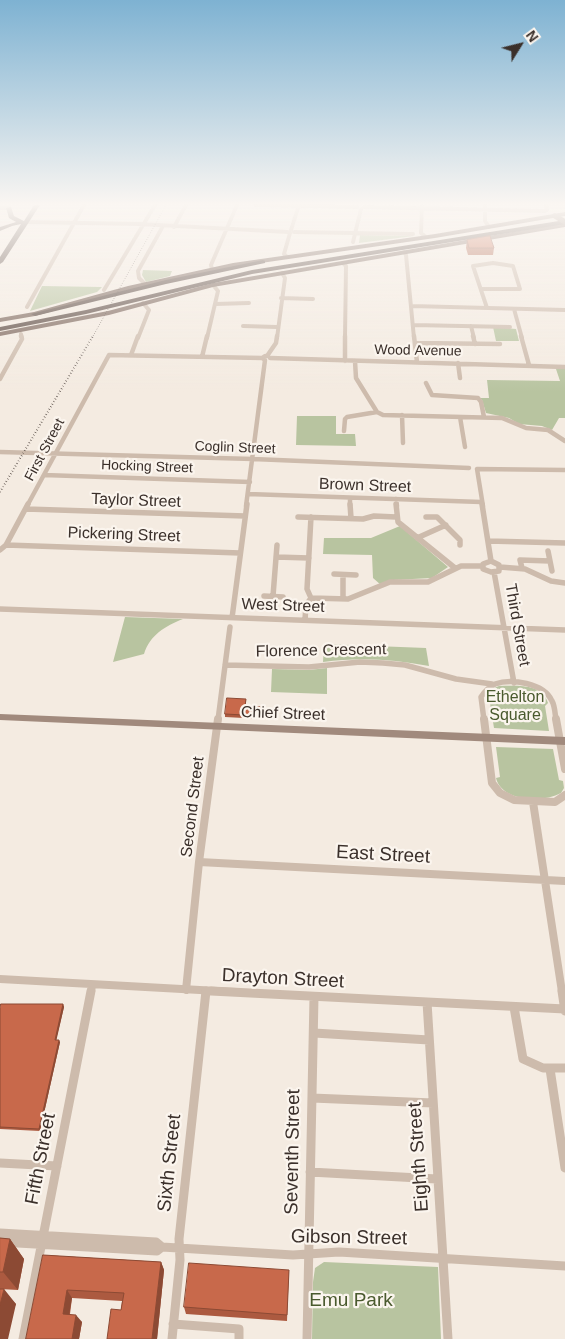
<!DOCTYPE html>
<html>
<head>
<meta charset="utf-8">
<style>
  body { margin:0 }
  #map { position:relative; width:565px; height:1339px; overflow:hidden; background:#f4ebe1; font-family:Helvetica,sans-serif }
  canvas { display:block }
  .north { position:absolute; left:495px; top:20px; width:50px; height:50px; -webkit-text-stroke:4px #fbf5ee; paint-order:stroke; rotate:54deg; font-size:14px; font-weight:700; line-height:20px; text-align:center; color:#3b302b }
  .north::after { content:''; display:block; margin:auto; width:18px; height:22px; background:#3b302b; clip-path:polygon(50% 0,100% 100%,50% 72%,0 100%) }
</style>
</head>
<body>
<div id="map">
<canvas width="565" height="1339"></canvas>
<div class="north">N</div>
</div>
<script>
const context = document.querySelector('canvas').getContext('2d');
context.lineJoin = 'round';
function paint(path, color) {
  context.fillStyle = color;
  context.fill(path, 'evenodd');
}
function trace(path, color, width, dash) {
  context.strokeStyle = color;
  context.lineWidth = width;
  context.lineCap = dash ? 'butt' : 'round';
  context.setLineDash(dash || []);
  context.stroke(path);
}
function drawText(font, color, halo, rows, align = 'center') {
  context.font = font + ' Helvetica,sans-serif';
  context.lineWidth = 4.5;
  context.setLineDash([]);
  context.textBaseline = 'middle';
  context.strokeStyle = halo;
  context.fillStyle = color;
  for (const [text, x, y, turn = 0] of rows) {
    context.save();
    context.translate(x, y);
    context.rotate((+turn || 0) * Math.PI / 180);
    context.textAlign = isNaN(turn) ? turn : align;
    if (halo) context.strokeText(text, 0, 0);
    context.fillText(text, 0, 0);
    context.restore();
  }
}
paint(new Path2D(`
  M360,235l54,1 -55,7z
  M143,270l29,1 -2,5 -24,6 -4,-7z
  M42,286l60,1 -5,5 -67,19z
  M493,327l23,2 3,12h-23z
  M556,369h9v49h-6l-7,12 -10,-4 -23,-2 -10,-6 -23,-5 -4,-13 -2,-2h9l-2,-18 73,1z
  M297,416h39v18h19l1,12 -60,-1z
  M400,526l48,41 -16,11 -39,2 -12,5 -8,-7 -1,-23 -49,-1 1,-16h47z
  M125,617l58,2c-18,7 -33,16 -39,35l-31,8z
  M324,644l102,4 3,18c-36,-7 -70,-9 -106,-4z
  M327,668v26l-56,-2 1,-23 37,1z
  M499,686c17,0 43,-3 49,17l-3,3 4,25 -55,-3 -4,-25 -4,-2 -1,-4 4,-7z
  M496,747l57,2 6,31 4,1 1,7 -3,5c-18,10 -59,9 -65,-15l4,-1z
  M324,1262l114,5 3,72h-129l1,-57 2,-14z`), '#b8c4a0');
trace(new Path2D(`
  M256,205l101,2
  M485,205v16l4,6
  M422,206l-1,27 5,4
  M364,207l180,4 3,-1 -1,-5
  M0,208h9
  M26,222l114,2 148,8
  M174,227l12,-22
  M291,230l8,-25
  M294,232l119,2
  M353,242l8,-33
  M404,252l2,3 8,83
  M286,256l-2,-2 6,-21
  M343,263l3,3 -1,72
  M212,269l-1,-4 26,-60
  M145,284l-6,-6 -1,-7 25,-45
  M481,289h39l-7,-23 -20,-3 -20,3 14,42
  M104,290l51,-85
  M281,298l32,1
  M215,304l34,-1
  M412,306l153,4
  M27,307l57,-102
  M514,309l8,29
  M414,325l96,2
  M243,326l34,1
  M471,326l3,12
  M21,334l1,4
  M138,338l11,-28 -6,-7
  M207,338l11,-47 -5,-6
  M277,338l8,-60 -3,-5`), '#cdbbac', 4);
trace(new Path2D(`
  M414,336l3,26
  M473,336l2,8
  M521,336l8,29
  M415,343l85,1
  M131,355l7,-19
  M267,356l9,-13 1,-7
  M202,357l5,-21
  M270,358l295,9
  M345,361v-25
  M355,361l1,17 21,34 6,3 119,3 24,10 22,2 17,11
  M458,363l2,15
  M0,379l22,-40 -1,-3
  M426,383l6,12 46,3 3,4 3,15
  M402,415l1,28
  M460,417l5,30
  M344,431l1,-12 2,-2 30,-5
  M0,452l253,7 216,9
  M44,475l206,7
  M248,494l233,8
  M350,498v8
  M396,499l1,7
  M27,506l82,-151 153,3
  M246,506l19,-146 -3,-2 3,-2
  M483,506l-6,-37 88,1`), '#cdbbac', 4.5);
trace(new Path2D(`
  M350,504l1,14
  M396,504l2,18 57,46
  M482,504l9,57
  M26,509l219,7
  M298,517l65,2 11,-3 22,1
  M426,517h11l23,23v5
  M417,538l29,-13
  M488,541l77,2
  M6,545l234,8
  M0,550l6,-5 22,-41
  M548,551l4,20
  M276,557l33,1
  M491,561l8,4v6l-8,1 -8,-3v-5z
  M500,567l25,2 26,12 14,2
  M522,568l-2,-8 30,1
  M494,572l20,111
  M334,574l22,1
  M343,575v24
  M264,596l19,1
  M273,596l4,-51
  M311,598l37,1 42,-17h38l33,-16h21
  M0,609l565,21
  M232,618l15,-114
  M305,620l1,-15 5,-7 -4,-9 4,-72
  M225,665l84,2 51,-5 23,1 22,2 51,14 36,5
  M218,720l12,-93
  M484,720l-3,-23c4,-6 8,-10 14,-13 16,-6 49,-1 57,17 3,5 3,13 4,19`), '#cdbbac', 5.5);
trace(new Path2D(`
  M484,719l8,64 8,10 14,7 41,2 10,-7
  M556,719l9,50
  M533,802l29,190
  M199,862l366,19
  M0,979l236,13
  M186,990l13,-128 19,-143
  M91,992l1,-7`), '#cdbbac', 8);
trace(new Path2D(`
  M211,991l354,18
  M562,991l3,20
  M427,1002l21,337
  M514,1007l9,52 20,9h22
  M314,1033l115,7
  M550,1069l15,99
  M312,1098l121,5
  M0,1163l57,3
  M310,1172l127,7
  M0,1233l156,9 6,5
  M0,1242l157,9 5,-4 131,8 46,-3 226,14
  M173,1324l66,5v10
  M23,1339l68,-348
  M172,1339l8,-79 -1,-21 27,-248
  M307,1339l7,-342`), '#cdbbac', 9);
paint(new Path2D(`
  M0,714l565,23v8l-565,-25z`), '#a18a7d');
paint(new Path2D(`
  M565,212v4l-130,22 -202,29 -104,23 -94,26 -35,6v-4l34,-6 94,-26 105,-23 202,-29z
  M565,223v4l-352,60 -104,28 -109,21v-4l108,-21 105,-28z`), '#7d675c');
paint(new Path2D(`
  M34,205h6l-37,57 -3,2v-7l21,-33 -9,2 -12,5v-4l16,-5 -7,-4 -3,-10 5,-1 3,9 10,5z
  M565,220v4l-313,50 -166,40 -86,17v-4l86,-17 166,-40z
  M263,260l2,1v2l-99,21 -131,32 -4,-2 135,-34z`), '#5c4a42');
trace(new Path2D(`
  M92,338l74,-133`), '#3b302b', 1, [0.5, 2]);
trace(new Path2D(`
  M0,492l93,-156`), '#3b302b', 2, [0.5, 2.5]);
trace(new Path2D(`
  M555,216l10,6`), '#7d675c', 5.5);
paint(new Path2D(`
  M467,240l27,8 -1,7h-25l-2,-7z
  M246,699v7l17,4 -1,9 -37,-2v-3z
  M63,1004l1,3 -8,33 4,2 -20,89 -40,-2v-121z
  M0,1238l10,1 14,20 -6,31 -18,-1 16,15 -16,35z
  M43,1255l118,7 3,8 -7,69h-50l14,-29 1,-9 -50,-3 -2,16 12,8 -3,17h-53z
  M289,1270l-2,51 -101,-7 -2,-7z`), '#ac5a40');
paint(new Path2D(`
  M63,1004l1,3 -8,35 -1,-2z
  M59,1040l1,2 -20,89 -1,-2z
  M10,1239l14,20 -6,31 -15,-18z
  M161,1262l3,8 -7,69h-5z
  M4,1289l12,15 -8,35h-8v-34z
  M67,1290l5,8 -4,24 -5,-8z
  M76,1315l6,7 -3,17h-7z`), '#8c4a34');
const building = new Path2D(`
  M490,236l4,12h-25l-2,-8z
  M227,698l19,1 -1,7 18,1 -1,9 -37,-2z
  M1,1004h62l-8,36h4l-20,89 -39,-2v-119z
  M0,1238l10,1 -7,33h-3z
  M43,1255l118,7 -9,77h-45l4,-30 10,1 3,-17 -57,-3 -4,24 13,1 -4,24h-46z
  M189,1263l100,7 -2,45 -103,-8z
  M0,1289h4l-4,16z`);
paint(building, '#c8694b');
trace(building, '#8c4a34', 1);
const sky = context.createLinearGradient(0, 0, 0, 392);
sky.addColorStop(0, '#7eb2d2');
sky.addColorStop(0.52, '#faf6f2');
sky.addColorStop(1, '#faf6f200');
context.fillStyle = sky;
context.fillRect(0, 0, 565, 392);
drawText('14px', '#3b302b', '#fbf5ee', [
  ["Wood Avenue",418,351,1],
  ["Coglin Street",235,448,2],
  ["First Street",45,450,-62],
  ["Hocking Street",147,467,2]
]);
drawText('16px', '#3b302b', '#fbf5ee', [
  ["Brown Street",365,486,2],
  ["Taylor Street",136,501,2],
  ["Pickering Street",124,535,2],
  ["West Street",283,606,2],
  ["Third Street",517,625,80],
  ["Florence Crescent",321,651,-1],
  ["Chief Street",283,714,2],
  ["Second Street",193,807,-83]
]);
drawText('16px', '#4a5a2e', '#fbf5ee', [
  ["Ethelton",515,698],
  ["Square",515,716]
]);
drawText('19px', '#3b302b', '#fbf5ee', [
  ["East Street",383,855,3],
  ["Drayton Street",283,979,3],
  ["Seventh Street",293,1152,-89],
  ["Eighth Street",419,1157,-94],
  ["Fifth Street",41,1159,-79],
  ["Sixth Street",170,1163,-84],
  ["Gibson Street",349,1238,1]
]);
drawText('19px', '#4a5a2e', '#fbf5ee', [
  ["Emu Park",351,1301]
]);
</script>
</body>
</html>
